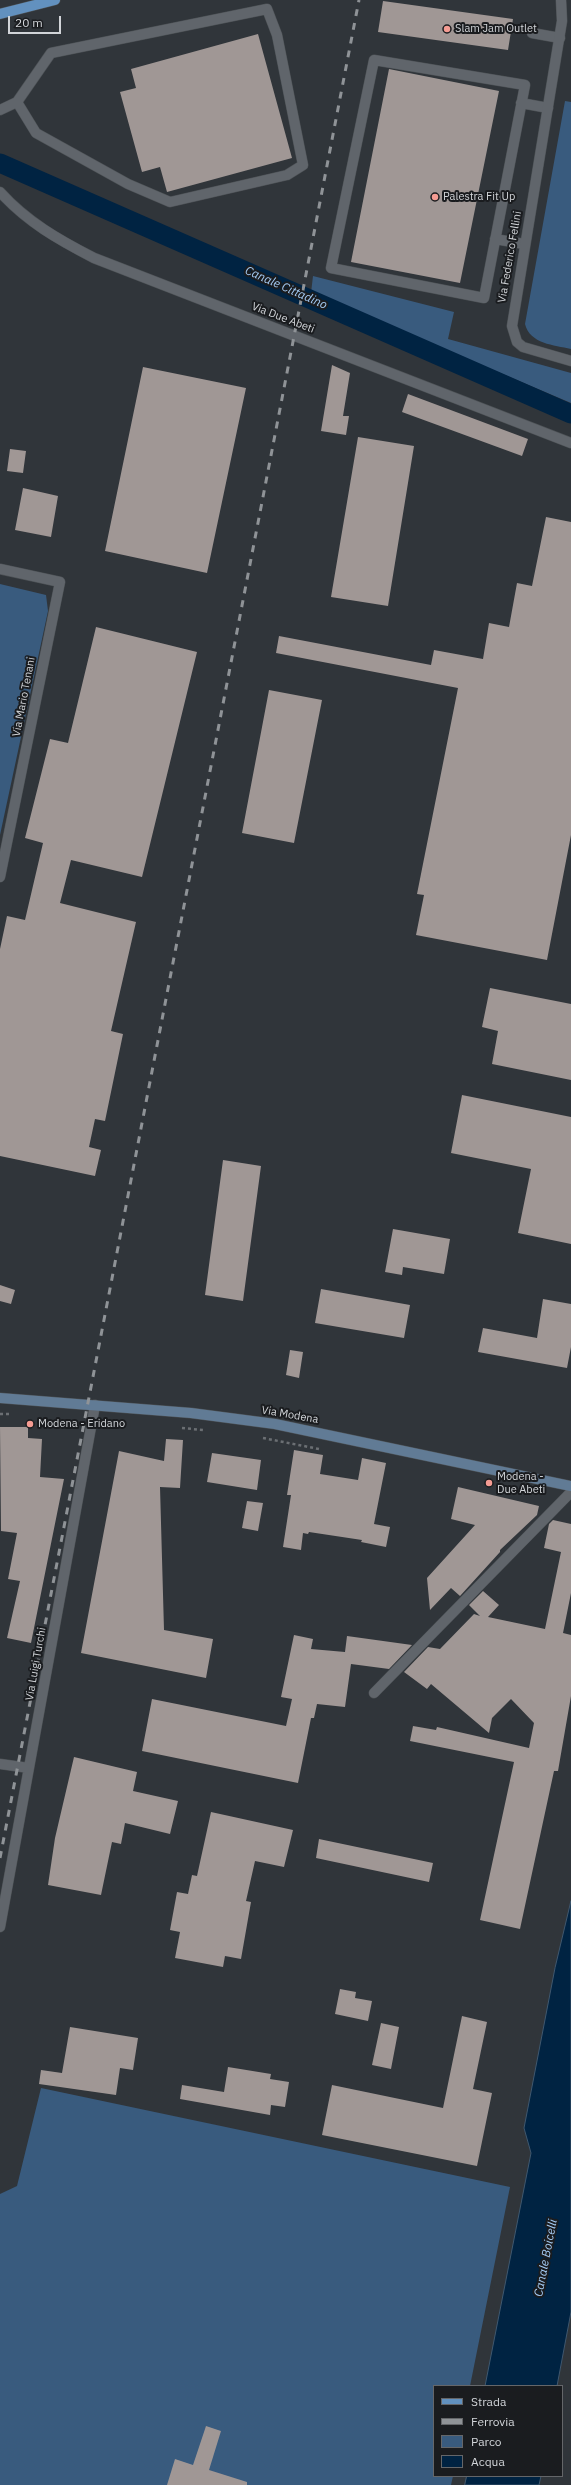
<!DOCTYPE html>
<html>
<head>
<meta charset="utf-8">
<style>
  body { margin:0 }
  #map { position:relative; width:571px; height:2485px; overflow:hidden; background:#30353a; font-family:"IBM Plex Sans",sans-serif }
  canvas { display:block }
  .legend { position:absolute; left:433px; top:2385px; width:130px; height:92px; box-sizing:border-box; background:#1a1c1f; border:1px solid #646669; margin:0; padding:5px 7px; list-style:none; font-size:12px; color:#d2d5d9 }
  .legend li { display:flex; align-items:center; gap:8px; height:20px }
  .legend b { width:20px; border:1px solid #646669 }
  .scale { position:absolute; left:8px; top:16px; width:53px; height:18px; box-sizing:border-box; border:2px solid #d2d5d9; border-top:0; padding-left:5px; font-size:12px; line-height:14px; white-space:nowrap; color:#d2d5d9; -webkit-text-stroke:3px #1a1c1f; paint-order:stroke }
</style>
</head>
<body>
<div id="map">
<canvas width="571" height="2485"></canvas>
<ul class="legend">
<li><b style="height:5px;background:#6291bf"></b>Strada</li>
<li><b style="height:5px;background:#8f9397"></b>Ferrovia</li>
<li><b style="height:11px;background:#395b7e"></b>Parco</li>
<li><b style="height:11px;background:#002342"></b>Acqua</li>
</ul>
<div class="scale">20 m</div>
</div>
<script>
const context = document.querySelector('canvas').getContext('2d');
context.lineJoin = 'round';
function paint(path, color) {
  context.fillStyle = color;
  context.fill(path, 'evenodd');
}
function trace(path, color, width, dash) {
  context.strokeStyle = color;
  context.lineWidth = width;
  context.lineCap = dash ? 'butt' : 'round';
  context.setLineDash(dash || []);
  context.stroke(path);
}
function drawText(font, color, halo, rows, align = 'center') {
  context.font = font + ' "IBM Plex Sans",sans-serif';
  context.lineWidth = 4;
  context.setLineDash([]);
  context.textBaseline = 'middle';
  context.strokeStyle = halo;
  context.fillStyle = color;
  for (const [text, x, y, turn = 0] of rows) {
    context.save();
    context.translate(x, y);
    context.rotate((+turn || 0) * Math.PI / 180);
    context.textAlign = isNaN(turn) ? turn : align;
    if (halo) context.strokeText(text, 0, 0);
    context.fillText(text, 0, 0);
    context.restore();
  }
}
paint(new Path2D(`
  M565,101l6,1v247c-17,-4 -41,-5 -46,-25z
  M313,276l141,36 -6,27 123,34v30l-260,-110z
  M0,584l46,11 2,16 -48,224z
  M41,2088l469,99 -40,199h-36v90h19l-2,9h-451v-291l17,-8z`), '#395b7e');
const water = new Path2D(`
  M571,1901v411l-14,74h-72l46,-233 -7,-25 31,-160z
  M467,2476h74l-2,9h-74z`);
paint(water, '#002342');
trace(water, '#3f586f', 1);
trace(new Path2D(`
  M0,163l571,251`), '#002342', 19);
paint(new Path2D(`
  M383,1l130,18 -5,31 -130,-18z
  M258,34l34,124 -125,34 -7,-25 -18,5 -22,-80 16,-4 -5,-19z
  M389,69l110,22 -39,192 -109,-21z
  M332,365l18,8 -7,43h6l-3,19 -25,-4z
  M143,367l103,21 -39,185 -102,-22z
  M408,394l120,45 -6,17 -120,-44z
  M358,437l56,9 -26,160 -57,-9z
  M10,449l16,2 -3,22 -16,-2z
  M23,488l35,8 -7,41 -36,-7z
  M546,517l25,5v313l-24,125 -131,-25 8,-40 -7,-1 41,-206 -182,-35 3,-17 152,29 3,-15 49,9 6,-36 20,4 8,-44 15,3z
  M96,627l101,25 -55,225 -71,-17 -11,43 76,19 -25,109 12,3 -18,87 -10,-2 -6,28 12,3 -6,26 -95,-20v-207l7,-33 18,4 18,-77 -18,-5 25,-99 18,4z
  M269,690l53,10 -28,143 -52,-10z
  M490,988l81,16v76l-79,-16 6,-33 -16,-4z
  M462,1095l109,22v127l-53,-11 13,-64 -80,-16z
  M223,1160l38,6 -18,135 -38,-6z
  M393,1229l57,10 -6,35 -41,-7 -1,8 -17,-3z
  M0,1285l15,5 -4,14 -11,-3z
  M321,1289l89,16 -6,33 -89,-15z
  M543,1299l28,5v43l-4,21 -89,-16 5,-24 54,10z
  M290,1350l13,2 -4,26 -13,-3z
  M0,1427h28v11l14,1 -2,38 24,2 -33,164 -24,-5 13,-57 -12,-2 9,-46 -16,-2z
  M166,1439l17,1 -3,48 -20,-1 4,143 49,9 -7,39 -125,-25 38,-202 45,10z
  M294,1450l29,5 -3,19 38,6 4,-22 24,5 -12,61 16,3 -4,20 -25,-5 1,-2 -53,-8 -1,2 -5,-1 -2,17 -18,-3 8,-52h-4z
  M212,1453l49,7 -4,30 -50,-8z
  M458,1487l81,19 -2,9 -37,35v2l-40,44 -9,-8 -21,22 -3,-32 48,-53 -24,-6z
  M247,1501l16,2 -5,28 -16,-3z
  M553,1520l18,4v69l-8,40 8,2v61l-13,75h-4l-34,158 -40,-9 34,-158 -104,-21 3,-15 23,4 1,-3 92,21 5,-25 -23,-24 -19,19 -3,15 -58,-49 -4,5 -23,-17 24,-25 12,2 34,-35 6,2 -11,-11 14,-14 16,14 -11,12 57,12 16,-77 -17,-4 5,-24z
  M294,1635l19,4 -2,10 34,3 2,-16 65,9 -23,24 -38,-5 -6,43 -28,-3 -3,14h-3l-13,65 -156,-32 10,-52 134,27 6,-27 -11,-2z
  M74,1757l63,15 -4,19 45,10 -8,33 -45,-11 -4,21 -9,-2 -11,53 -53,-10 7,-47z
  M211,1812l82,18 -9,37 -29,-6 -9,40 5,1 -10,57 -16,-3 -2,11 -48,-9 5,-26 -10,-2 7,-38 11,2 4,-19 5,1z
  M319,1839l114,24 -4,19 -113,-24z
  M340,1989l16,3 -1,6 17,3 -4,20 -33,-7z
  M462,2016l25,6 -14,67 19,4 -15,73 -155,-31 10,-50 111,23z
  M381,2023l18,4 -8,42 -19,-4z
  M70,2027l68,11 -5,32 -13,-2 -4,27 -77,-11 2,-14 21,3z
  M228,2067l43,7 -1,5 19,3 -4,25 -14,-2 -1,10 -90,-16 2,-14 42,7z
  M206,2426l15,5 -12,39 38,12v3h-80l8,-26 18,6z`), '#a09795');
const service = new Path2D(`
  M532,33l28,5
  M374,60l151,25 -41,213 -153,-30z
  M521,103l27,5
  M0,110l17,-8 34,-49 216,-44 10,26 26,130 -16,10 -117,27 -42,-18 -92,-51 -19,-31
  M495,239l29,5`);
const minor = new Path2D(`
  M561,0l1,21 -50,305 5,16 6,5 48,14
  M0,192c27,30 59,48 94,66l477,185
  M0,569l60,13 -60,295
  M374,1693l197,-201
  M0,1764l29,4
  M0,1927l95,-522`);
const secondary = new Path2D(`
  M0,1398l191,15 84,11 296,62`);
const primary = new Path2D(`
  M0,14l55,-14`);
trace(service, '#4c5155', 11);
trace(minor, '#4c5155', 11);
trace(secondary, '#4c5155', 11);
trace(primary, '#4c5155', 11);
trace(new Path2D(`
  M0,1414h11
  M182,1428l21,2
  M263,1438l56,11`), '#6b6f73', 2.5, [3, 3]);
trace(service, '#60656b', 10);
trace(minor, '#60656b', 10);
trace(secondary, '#617b95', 10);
trace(primary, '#6291bf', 10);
trace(new Path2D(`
  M0,1858l359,-1858`), '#8f9397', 3, [7, 7]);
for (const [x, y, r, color] of [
  [447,29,4,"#f59c93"],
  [435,197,4,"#f59c93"],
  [30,1424,4,"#f59c93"],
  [489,1483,4,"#f59c93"]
]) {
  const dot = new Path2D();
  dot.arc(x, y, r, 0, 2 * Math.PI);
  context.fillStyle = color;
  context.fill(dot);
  trace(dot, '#1a1c1f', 1.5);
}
drawText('11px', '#d2d5d9', '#1a1c1f', [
  ["Slam Jam Outlet",455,29],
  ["Palestra Fit Up",443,197],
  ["Modena - Eridano",38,1424],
  ["Modena -",497,1477],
  ["Due Abeti",497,1490]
], 'left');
drawText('11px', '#d2d5d9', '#1a1c1f', [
  ["Via Federico Fellini",510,257,-80],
  ["Via Due Abeti",283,318,21],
  ["Via Mario Tenani",24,697,-79],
  ["Via Modena",290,1415,10],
  ["Via Luigi Turchi",36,1664,-80]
]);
drawText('italic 12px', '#a4cbf4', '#1a1c1f', [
  ["Canale Cittadino",286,288,24],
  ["Canale Boicelli",546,2258,-79]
]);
</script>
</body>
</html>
